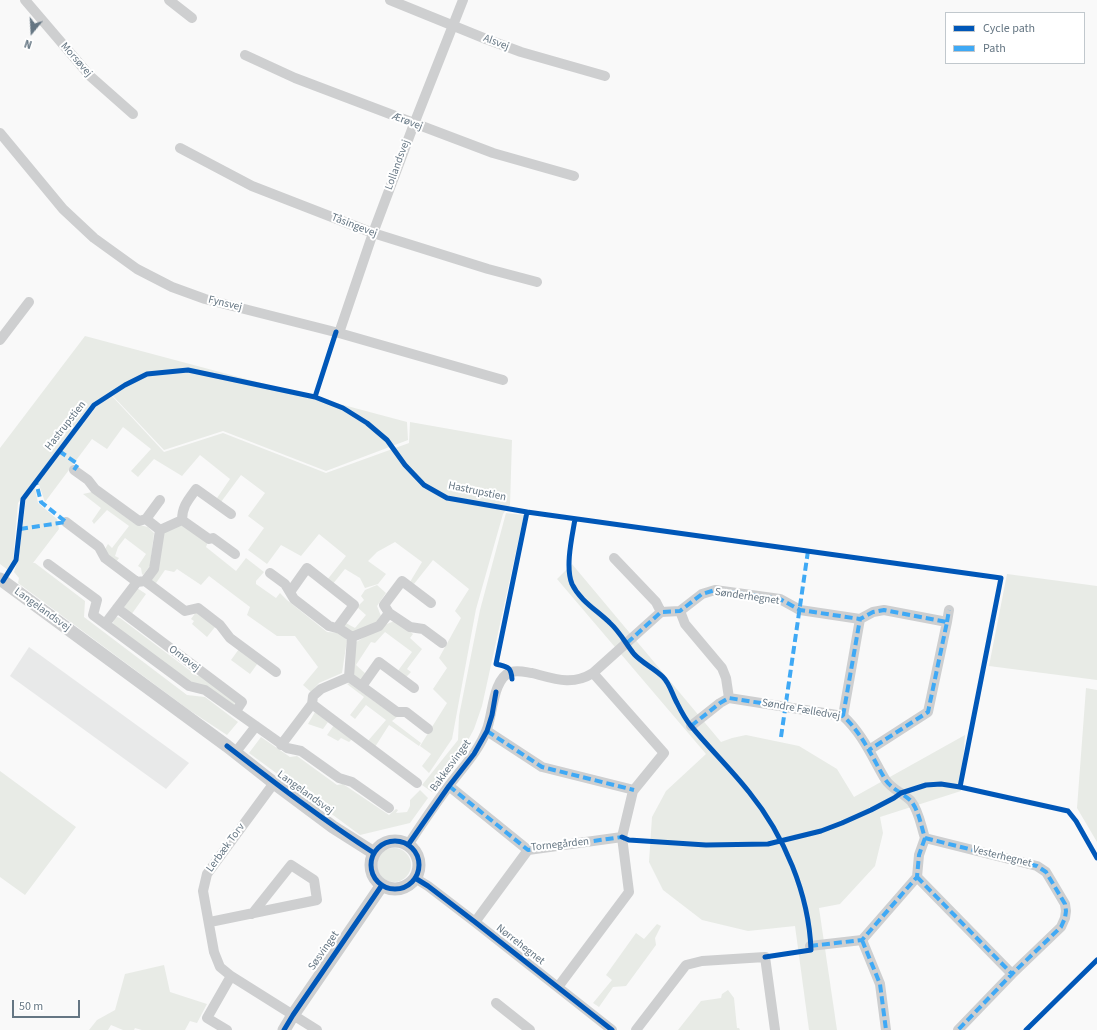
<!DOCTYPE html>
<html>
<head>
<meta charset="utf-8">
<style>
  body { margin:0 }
  #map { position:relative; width:1097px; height:1030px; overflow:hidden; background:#f9f9f9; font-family:"Source Sans 3",sans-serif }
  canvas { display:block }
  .legend { position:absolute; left:945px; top:12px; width:140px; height:52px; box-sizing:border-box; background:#fff; border:1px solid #c1c8cd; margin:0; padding:5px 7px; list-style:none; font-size:12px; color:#657683 }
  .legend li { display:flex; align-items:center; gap:8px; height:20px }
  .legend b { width:20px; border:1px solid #c1c8cd }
  .north { position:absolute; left:12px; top:12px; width:40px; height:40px; -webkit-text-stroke:3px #fff; paint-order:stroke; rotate:198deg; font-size:11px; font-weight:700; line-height:16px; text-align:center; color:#657683 }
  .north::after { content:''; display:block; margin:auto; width:14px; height:18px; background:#657683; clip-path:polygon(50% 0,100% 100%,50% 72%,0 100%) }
  .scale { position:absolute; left:12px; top:1000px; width:68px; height:18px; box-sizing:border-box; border:2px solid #657683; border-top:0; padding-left:5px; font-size:12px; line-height:14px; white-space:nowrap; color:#657683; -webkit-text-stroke:3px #fff; paint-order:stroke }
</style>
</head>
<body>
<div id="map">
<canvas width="1097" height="1030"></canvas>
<ul class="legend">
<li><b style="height:5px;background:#0057b8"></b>Cycle path</li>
<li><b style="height:5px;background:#3fa9f5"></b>Path</li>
</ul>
<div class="north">N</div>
<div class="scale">50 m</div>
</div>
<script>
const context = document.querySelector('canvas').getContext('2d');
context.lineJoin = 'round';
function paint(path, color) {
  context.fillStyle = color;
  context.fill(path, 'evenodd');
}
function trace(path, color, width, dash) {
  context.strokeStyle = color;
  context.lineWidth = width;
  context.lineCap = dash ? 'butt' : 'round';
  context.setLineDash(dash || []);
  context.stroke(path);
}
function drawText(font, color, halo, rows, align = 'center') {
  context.font = font + ' "Source Sans 3",sans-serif';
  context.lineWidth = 4;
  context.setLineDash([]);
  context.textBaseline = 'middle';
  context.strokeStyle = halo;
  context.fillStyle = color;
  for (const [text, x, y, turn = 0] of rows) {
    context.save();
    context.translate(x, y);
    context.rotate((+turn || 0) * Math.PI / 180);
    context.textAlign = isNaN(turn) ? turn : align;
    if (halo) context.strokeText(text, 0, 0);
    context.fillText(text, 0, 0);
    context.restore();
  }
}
paint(new Path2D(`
  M29,647l160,116 -23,26 -156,-113z`), '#e8e9e9');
paint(new Path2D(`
  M85,336l322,86 1,18 -82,31 -103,-40 -59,19 -53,-56 -31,25 -62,84 -6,70 -12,-9v-116z
  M111,395l53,57 59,-19 103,40 83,-30 1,-21 102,18 -2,65 -7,9 -27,95 -24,130 -23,34 -7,-7 9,-12 -11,-8 27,-43 -14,-14 14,-21 -8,-10 22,-40 -6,-7 14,-22 -36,-29 -19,24 -4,-2 12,-20 -27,-20 -18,10 -9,9 18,13 -8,10 -13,4 -5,-10 -15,-9 -13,16 -5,-5 19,-24 -27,-22 -18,22 -20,-11 -14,19 -19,-14 16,-22 -16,-12 17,-23 -24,-18 -20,27 -4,-4 13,-19 -30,-24 -18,21 -28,-17 -16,18 -7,-6 20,-22 -28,-22 -16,22 -15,-10 -47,63 -7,-20 58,-75z
  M35,487l3,16 19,16 2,10 -26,34h2l50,38 -1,16 103,78 18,2 33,25 -11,13 -38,-25 -171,-127 1,-5 -5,-6 4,-13 8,-60z
  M92,492l43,32 13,3 6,6 -4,33 -7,9 -1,-1 -1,-6 -3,-2 8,-12 -21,-16 -7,9 -3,9 4,2 -3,4 -9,-6 -2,-7 3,-5 4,4 17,-22 -22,-16 -13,14 -2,-3 9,-13 -18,-14z
  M506,513l18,2 -42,191 -8,23 -8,15 -34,48 -10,-7 36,-45 1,-24 21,-106z
  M183,524l25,18 -2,5 30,24 10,-13 18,14 -8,9v3l20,14 4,-5 7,7 40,32 12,1 8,7 -5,33 -23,10 -8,9 -8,-7 15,-18 -23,-31h-18l-30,-21 3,-8 -41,-31 -8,9 -24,-16 -3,3 -9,-2 -11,16 -8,-6 17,-49z
  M572,564l149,178 11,-4 14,-3 53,11 38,23 17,28 111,-62 -4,56 -81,26 3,16 -8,33 -35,38 -21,4 18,122h-28l-14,-104 -47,5 -46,-11 -39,-30 -14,-28 3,-45 14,-26 40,-37 -149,-175z
  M1007,574l90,12v94l-108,-14z
  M377,585l9,8 -9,13 4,10 -7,9 -22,8 -8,-7v-4l11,6 11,-13 -9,-8 7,-7 -3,-4 4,-6z
  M137,588l9,6 -15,21 -7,-8z
  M196,612l18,12 1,3 -8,10 -15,-13 2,-3 -3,-2z
  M117,617l3,1 77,58 3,-1 36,27 -3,3 -41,-21 -78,-57 -1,-4 1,-4z
  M395,621l18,13 -3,4 12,11 -15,20 4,3 -5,5 -9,-5 15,-20 -27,-20 -10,11 -4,-1 -15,23 11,10 -6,8 -9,-8 4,-33c13,-7 25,-17 39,-21z
  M239,649l19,14 -8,11 -19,-14z
  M349,683l43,31 6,2 -6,5 29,22 -2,3 -30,-21 -14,22 -8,-5 19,-22 -20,-15 -11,14 -5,-4 14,-18 -17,-13z
  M1086,688l11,2v152l-20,-34z
  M315,712l13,10 -5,7 -15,-5z
  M334,725l18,14 -3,3 -8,-4 -3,3 -11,-6z
  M261,737l29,20 7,-1 40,29 6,-1 46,31 7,-6 2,1 -2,3 11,-1 3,-6v-6l10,-10 8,8 -18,25 -50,12 -111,-82z
  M0,771l76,56 -51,68 -25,-18z
  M377 865a17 17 0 1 1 34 0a17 17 0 1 1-34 0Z
  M657,924l4,2 -6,12 1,7 -30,41 -13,1 -14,20 -6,-4 19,-23 -6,-5 30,-42 8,6z
  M164,965l6,27 37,12 -10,19 -7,-2 -5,9h-43l-7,-2 -1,2h-11l-12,-5 -3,5h-19l8,-10 18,-10 10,-36z
  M728,990l6,8 3,30h2l1,2h-62l23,-29 20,-3 1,-4z`), '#e8ebe6');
trace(new Path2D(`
  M25,0l65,76 43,38
  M169,0l23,18
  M390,0l96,39 35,13 84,24
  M245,55l50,23 198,75 81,23
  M0,133l63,76 31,29 43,31 35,18 33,12 134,34 164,47
  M180,148l72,38 121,47 115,36 49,13
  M339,333l34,-100 41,-109 49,-124
  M0,340l29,-38
  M74,470l14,10 7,9 44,32 7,-2 14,11
  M146,519l14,-19
  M182,520l27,19 4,-1 22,16
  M66,522l33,25 6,11 32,24 8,-1 9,-12 6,-39 22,-10c0,-14 7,-21 14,-31l35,25
  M614,558l42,44 5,10
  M48,564l49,36 -4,15 96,71 16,4 82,58 14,3 38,27 13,4 37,26
  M270,573l15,11 9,15 35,27 11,3 12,8
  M145,581l40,30 13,-3 22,17 10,13 46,34
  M290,592l17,-24 47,37 -17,23
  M117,608l125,94 -6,9
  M680,611l5,13 37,44 4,10 3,20
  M389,613l21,14 13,2 19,14
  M947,622l2,-12
  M105,624l32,-42
  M349,677l48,35h9l22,17
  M362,686l17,-24 35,26
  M312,704l105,79
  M843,716l17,-97
  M691,726l29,-23 9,-5 114,18c19,17 29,41 42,63 6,10 18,14 26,22 8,10 10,25 14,37
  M487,731l55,36 92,23
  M281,745l31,-41 1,-8 8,-7 28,-12 3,-40 27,-11 10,-13 -5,-8 18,-24 29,22
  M235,753l21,-27
  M274,783l-67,91 -4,17 11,61 6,15 11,9 86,54
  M449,786l79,64 94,-13
  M925,838l112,28 9,6 19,32 1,7 -1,7 -4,9 -49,47 -54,56
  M408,845c13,-20 26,-39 40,-58 14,-19 31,-36 39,-58 6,-16 6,-51 24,-57 7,-2 14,0 21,1 23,6 40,13 61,0l68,-61 19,-1 22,-17 13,-4 65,9 20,11 60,9 13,-7 11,-2 63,12 -19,90 -59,38
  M917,877l95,97
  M415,878l13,8 47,36 137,108
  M210,922l107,-22 -3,-20 -23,-15 -39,49
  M475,922l53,-72
  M862,940l18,44 6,46
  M810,946l52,-6 55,-63 2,-22 6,-17
  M558,987l71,-95 -7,-55 11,-46 31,-38 -71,-80
  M496,1003l34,27
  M227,1030l-20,-12 24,-42
  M636,1030l50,-65 16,-4 63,-4 10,73`), '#cecfd0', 10);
trace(new Path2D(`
  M0,579l227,167 47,37 59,44 41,26
  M371 865a24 24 0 1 1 48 0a24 24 0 1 1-48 0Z
  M284,1030l9,-15 89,-130`), '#cecfd0', 13);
trace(new Path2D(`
  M59,451l19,13 -4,6
  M20,529l46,-7 -25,-20 -5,-20
  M947,622l2,-12
  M627,643l34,-31 19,-1 22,-17 13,-4 65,9 20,11 60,9 13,-7 11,-2 63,12 -19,90 -59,38
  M843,716l17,-97
  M691,726l29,-23 9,-5 114,18c19,17 29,41 42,63 6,10 18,14 26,22 8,10 10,25 14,37
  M487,731l55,36 92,23
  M781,737l27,-186
  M449,786l79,64 94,-13 3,2
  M925,838l112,28 9,6 19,32 1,7 -1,7 -4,9 -49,47 -54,56
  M917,877l95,97
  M862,940l18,44 6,46
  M810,946l52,-6 55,-63 2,-22 6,-17`), '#3fa9f5', 4, [8, 4]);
trace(new Path2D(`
  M315,397l21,-65
  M575,519c-3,18 -10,48 -3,65 8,17 26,27 38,39 10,9 16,21 24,31 8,9 20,14 29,23 7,7 9,17 14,26 4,8 8,16 14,23 19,23 40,43 58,66 35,43 60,102 62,158l-46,7
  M3,581l13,-21 7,-61 71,-94 31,-20 22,-11 41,-4 127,27 28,11 24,15 20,17 18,25 19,20 23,13 80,14 474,66 -41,209
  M512,679c-1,-13 -5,-12 -16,-15l31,-152
  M227,746c48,37 96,74 147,107
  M622,837l7,3 77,5 62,-1 53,-13 21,-8 29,-13 23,-12 7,-5 25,-8 15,-1 19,3 108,24 8,10 21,37
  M371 865a24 24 0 1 1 48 0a24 24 0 1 1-48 0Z
  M408,845l41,-59 25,-32 13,-23 5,-16 4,-23
  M415,878l13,8 47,36 137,108
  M284,1030l9,-15 89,-130
  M1026,1030l71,-70`), '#0057b8', 5);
drawText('11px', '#657683', '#fff', [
  ["Alsvej",496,43,21],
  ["Morsøvej",76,60,49],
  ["Ærøvej",407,122,21],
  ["Lollandsvej",398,165,-70],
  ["Tåsingevej",354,226,21],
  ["Fynsvej",225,304,14],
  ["Hastrupstien",66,426,-52],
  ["Hastrupstien",477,492,12],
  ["Sønderhegnet",747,597,8],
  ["Langelandsvej",42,610,36],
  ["Omøvej",184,659,37],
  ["Søndre Fælledvej",801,710,10],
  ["Bakkesvinget",451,766,-54],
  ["Langelandsvej",305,793,36],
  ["Tornegården",560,845,-6],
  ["Lerbæk Torv",226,848,-54],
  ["Vesterhegnet",1002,857,14],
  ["Nørrehegnet",520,945,38],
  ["Søsvinget",324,951,-55]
]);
</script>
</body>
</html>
